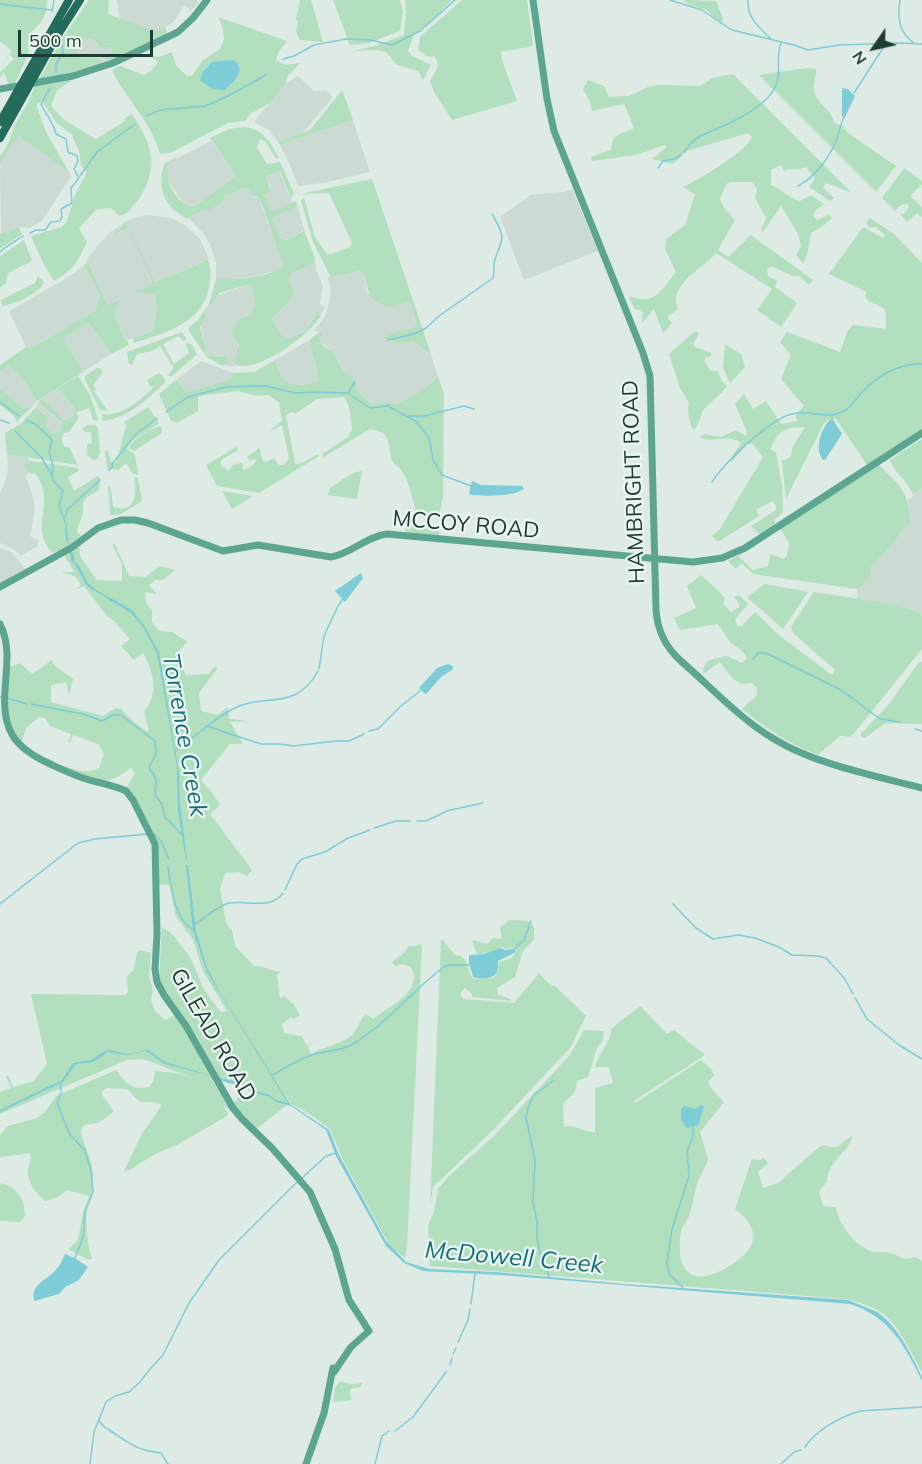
<!DOCTYPE html>
<html>
<head>
<meta charset="utf-8">
<style>
  body { margin:0 }
  #map { position:relative; width:922px; height:1464px; overflow:hidden; background:#ddebe4; font-family:Mulish,sans-serif }
  canvas { display:block }
  .north { position:absolute; left:844px; top:18px; width:60px; height:60px; -webkit-text-stroke:4px #edf7f2; paint-order:stroke; rotate:236deg; font-size:16px; font-weight:700; line-height:24px; text-align:center; color:#1d3c33 }
  .north::after { content:''; display:block; margin:auto; width:21px; height:27px; background:#1d3c33; clip-path:polygon(50% 0,100% 100%,50% 72%,0 100%) }
  .scale { position:absolute; left:18px; top:30px; width:135px; height:27px; box-sizing:border-box; border:3px solid #1d3c33; border-top:0; padding-left:8px; font-size:18px; line-height:21px; white-space:nowrap; color:#1d3c33; -webkit-text-stroke:4px #edf7f2; paint-order:stroke }
</style>
</head>
<body>
<div id="map">
<canvas width="922" height="1464"></canvas>
<div class="north">N</div>
<div class="scale">500 m</div>
</div>
<script>
const context = document.querySelector('canvas').getContext('2d');
context.lineJoin = 'round';
function paint(path, color) {
  context.fillStyle = color;
  context.fill(path, 'evenodd');
}
function trace(path, color, width, dash) {
  context.strokeStyle = color;
  context.lineWidth = width;
  context.lineCap = dash ? 'butt' : 'round';
  context.setLineDash(dash || []);
  context.stroke(path);
}
function drawText(font, color, halo, rows, align = 'center') {
  context.font = font + ' Mulish,sans-serif';
  context.lineWidth = 4.5;
  context.setLineDash([]);
  context.textBaseline = 'middle';
  context.strokeStyle = halo;
  context.fillStyle = color;
  for (const [text, x, y, turn = 0] of rows) {
    context.save();
    context.translate(x, y);
    context.rotate((+turn || 0) * Math.PI / 180);
    context.textAlign = isNaN(turn) ? turn : align;
    if (halo) context.strokeText(text, 0, 0);
    context.fillText(text, 0, 0);
    context.restore();
  }
}
paint(new Path2D(`
  M117,0h79l3,2 -8,9 -7,-6 -10,17 -24,13 -2,-6 -28,-9z
  M86,38l7,1 5,6 12,2 2,5 -8,2 6,7 -9,3 -1,-6h-20l-3,-4 1,-13z
  M298,76l16,15 12,-1 7,7 -30,36 -25,9 -8,-11 -16,-9 32,-39z
  M353,120l17,52 -47,11 -25,3 -7,-19 -11,-22z
  M18,134l51,38 2,4 -29,45 -12,7 -11,-1 -18,7 -1,-70z
  M211,141l25,35 -41,30 -9,-1 -17,-22 -2,-6 1,-14z
  M279,171l13,31 -15,9h-6l-6,-16 5,-9 -4,-10z
  M244,188l6,1 3,7 6,2 24,66 -5,6 -28,7 -21,4 -13,-2v-16l-6,-19 -8,-12 -13,-13 10,-8 23,-8 4,-7z
  M572,189l26,62 -74,29 -24,-63 31,-22 34,-3z
  M297,203l8,30 -3,-2 -11,7 -8,2 -3,-1 -8,-21 23,-10z
  M148,215l23,3 14,7 15,14 9,20 -54,23 -30,-60 13,-5z
  M124,223l-7,7 2,3 9,-4 24,52 -1,4 -13,6 17,4 2,11 -4,25 -28,10 -11,-27 4,-14 -11,5 -18,-41 -3,-1 3,-7 21,-24z
  M315,262l2,3 -2,2 8,19 -3,16 1,4h4l-4,10v-2h-6l-9,17 -16,7h-5l-7,-7 -6,-13 16,-15 5,-11 -4,-13 3,-7z
  M84,265l15,27 1,9 -4,9 -64,38 -6,-1 -17,-36 60,-34z
  M359,271l5,3 3,19 43,9 6,21 -2,5 -26,12 13,4 11,-3 19,13 7,23 -14,12 -27,15 -9,-2 -14,3 -16,-12 -6,-16 -9,-6 -11,-20 -10,-8 -3,-4 2,-5 -1,-2 -6,-1 11,-15 4,-13 1,-13 -2,-13z
  M251,284l4,20 -4,10 -6,1 -9,23 3,10 -6,16 2,2h-12l3,-1 -2,-10 -15,1 -2,-2 -7,-31 7,-10 -2,-3 4,-6 2,1 6,-10z
  M89,321l22,33 -28,18 -20,-34z
  M309,340l8,29 1,11 -6,4 -19,1 -8,-5 -5,-5 -5,-15z
  M201,361l32,12v4l-4,3 -43,12 -10,-12z
  M8,365l16,15 13,21 -6,7 -8,-1 -23,-18v-18z
  M58,388l18,22 -4,7 -8,3 -22,-22z
  M38,402l24,22v4l-4,5 -7,-1 -7,-8 5,-6 -13,-11z
  M10,431l25,38 -10,7 6,14 4,19 -5,27 8,4v6l-17,10 -6,-6 -15,-7v-50l7,-16 1,-11 -3,-31z
  M922,488v128l-2,-3 -22,-8 -41,-6v-10l13,-10v-11l22,-23 13,-18 4,-19 -1,-8z
  M0,548l12,4 13,17 -25,15z`), '#cbdbd3');
paint(new Path2D(`
  M0,0h47c0,17 -6,24 -18,34l-1,21 -13,28 -6,2 -5,-13 -4,6v-6l14,-13 -4,-4 -10,13 12,-17 -12,-10z
  M89,0h20l-1,14 40,15 2,5 15,-7 2,6 -57,28 -6,-5v-2l8,-2 -1,-5h-11l-7,-8 -7,-1 -7,3 -2,13 3,4h20l1,6 -11,5 -52,12 24,-42z
  M300,0h11l12,42 -23,-2 -4,-8 2,-10 -2,-3z
  M333,0h67l3,12 -3,19 -31,12 -19,2z
  M405,0h47l-24,24 -14,10 -6,17 4,5 19,9 -8,15 -5,-9 -21,-6 -11,-13 -10,-2 -24,1 23,-5 29,-11c1,-15 3,-20 1,-35z
  M462,0h65l6,46 -32,6 1,8 15,41 -65,19 -18,-28 -4,-11c5,-10 12,-15 4,-25l-5,1 -11,-7 2,-13z
  M684,0l32,1 7,17 -2,7 -14,-15 -19,-6z
  M218,17l69,24 -8,10 -3,9 9,5 15,-2 -13,14 -1,6 -16,20 -20,11 -5,7 -17,2 -58,30 -10,1c-8,-32 -34,-54 -48,-84l8,-4 24,9 8,-5 6,-8 -6,-5h7l13,-5 4,13 11,11h5l10,-15 18,-12 4,-10 -2,-14z
  M807,68l9,1c0,8 -4,18 -1,25 5,13 16,14 19,29l9,3 5,7 48,33 -20,26 -117,-117z
  M733,74l119,119 -26,-10 -3,5 11,10 -4,3 -21,-14 6,-9 -9,-11c-7,4 -15,0 -22,4l-3,-6 -10,5v15c11,4 17,13 29,16l11,-6 13,9 -9,7 -2,5 4,4 12,-5 3,3 -9,8 -12,7 -4,22 -4,8 -7,-8 5,-9 -3,-12 -17,-28 -18,26 -2,-1 5,-13 -11,-20 2,-9 -5,-7h-21l-5,2 -6,15 5,10 10,11 -17,30 10,7 23,-22 62,45 -4,5 -10,-9h-7l-20,-10 -5,3 1,7 9,5 -2,6 22,16 -16,24 -24,-17 15,-21 -56,-36c-13,16 -49,32 -38,56l-11,8 5,6 -9,10 -9,-24 -12,14 1,-12 -8,-2 -7,-13c28,9 32,-4 48,-24l-11,-23 1,-10 19,-14 10,-31 -12,-7c15,-7 63,-35 69,-50l-4,-4 -61,18 -14,13 -21,-5 14,-11 -1,-3 -29,10 -44,6 -1,-4 20,-7c1,-19 10,-14 23,-22l-10,-24 -32,7 -2,-9 -7,-13 5,-9 16,6 5,11 20,-1 19,-9 10,-2 43,1 11,-8z
  M72,80l-15,10 -6,16 13,14 32,19 29,-18 -1,-2 7,-5c22,28 29,57 6,87 -5,6 -9,13 -17,15l-9,-8 -14,1 -18,19 8,14c-11,21 -11,26 -33,39l-11,-18 -12,-27 31,-9 5,-6 8,-26 12,-23 -6,-7 -2,-14 -7,-16 -16,-13 -14,-21 -5,3v4l9,24 23,40 -51,-37 -18,29v-7l9,-15 6,-18 13,-21 7,-17z
  M342,90l11,30 -73,25 -2,-3 32,-12z
  M244,127c19,2 27,16 35,31l-3,1 -10,-17 -6,-3 -3,9 10,16 13,-2 14,31 -3,5 -11,-27 -14,5 4,14 -5,5 6,16 6,-1 17,-9 3,2 -2,5 -23,10 8,20 6,2 18,-9 11,27v4l-23,11 -3,6 5,13 -6,11 -16,15 8,15 5,5h5l16,-7 11,-19 4,4c-11,19 -67,60 -88,48l6,-19 -8,-12 9,-15 11,-4 4,-10 -4,-20 -30,8 -4,3 -5,10 -3,-1 7,-25c16,2 57,-2 67,-14l-21,-61 -5,-8h-4l-3,-7 -6,-1 -18,8 -4,7 -13,7h-8l-13,9c-24,-12 -31,-29 -24,-55l12,-7v2l-8,4c0,6 -1,11 0,16 2,12 15,29 27,27l41,-30 -26,-38 19,-9z
  M904,168l18,13v3l-12,12 12,11v10l-5,-4 -10,9 -7,-8 5,-1 4,-6 -1,-3 -7,1 -6,6 -13,-13z
  M372,179l59,175 -19,-13 -11,3 -16,-5v-3l2,-2 27,-6 2,-5 -6,-21 -24,5 -16,-10 -6,-23 -5,-3 -28,6 -18,-35 -12,-41 3,-3 11,39 12,17h5l18,-7 2,-4 -23,-50 -29,1z
  M870,218l24,16 28,29v167l-55,35 -31,-46h-7l-5,4 -38,76 -4,-38 9,-4 1,-9 13,-21c-21,1 -25,2 -35,22l6,4 6,32 1,27 -9,8 2,5 -16,10 -9,-9 25,-16v-4l-3,-5 -17,9 3,6 -41,26 -6,-6 8,-7 43,-72 -10,-13h-6l-16,19 2,-8 8,-12c-11,-10 -28,1 -42,-6l5,-3 17,3 15,-7 10,6 1,-4 -12,-28 9,-10 9,15 13,-8 15,23 17,-3 -3,-5 9,-10 -23,-27 10,-24 -11,-13 7,-10 53,20 8,-22 5,-5 33,4c0,-24 2,-19 -18,-28l-3,-5 2,-4 -38,-18 34,-47 20,11 2,-3 -9,-8 -6,1 -4,-5z
  M124,222l2,1 29,59 53,-22c3,7 3,14 2,22 -5,41 -43,50 -76,61l-1,-5 20,-7 4,-25 -2,-11 -18,-4 14,-6 1,-4 -24,-52 -12,4 1,-3 6,-5z
  M19,227l3,7 -22,15v-15z
  M24,240l8,21 -24,12 -2,10 -6,5v-32z
  M86,263l3,1 18,41 12,-5 -5,14 11,27 2,-1 2,5 -18,9 -22,-32 -26,16 20,34 -46,29 -13,-21 -16,-15 -8,6v-6l26,-18 6,1 64,-38 4,-14 -16,-31z
  M38,276l6,6c-4,12 -30,22 -42,24l-1,-6 34,-17z
  M205,310l2,3 -7,14 7,27 2,2h17l2,5 -5,5 -16,-9 -18,-26v-4l9,-7z
  M695,331l4,2 -6,11 2,3 16,6v4h-5l-2,4 7,10h7l4,10 5,6 -25,24 -1,7 -7,12c-5,-7 -7,-19 -5,-27l-9,-15 -11,-34z
  M182,332l5,7 -3,2 -5,-5 -16,8 11,20 15,-11 -3,-9 2,-1 4,2 5,9 -26,23 -3,-2 6,-7 -14,-22 -8,5 -15,3 -5,11 -3,-1 -2,-12z
  M320,332l2,2 -3,5 4,7 9,5 11,20 9,6 3,5 3,11 16,12 14,-3 9,2 27,-15 14,-12 6,17 -1,103 -4,20 -22,-1c-4,-14 -7,-33 -15,-45 -3,-4 -8,-6 -10,-11 -5,-13 2,-28 -22,-31l-46,28 -2,-3 25,-16 5,-8 -3,-24 -5,-9 -27,2 -22,15 -3,-2 -6,3 9,49 7,-1 16,-9 1,2 -60,37 -42,-7 -11,-21 30,-18 2,3 -1,1 -16,9v5l7,6 5,-6 8,-2 2,1 -1,4 2,2 9,-5 3,-4 -2,-2 -4,2 -3,-4 13,-10v5l3,9 3,1 8,-4 5,7h5l5,-6 -7,-34 -14,7 14,-11 -3,-19 -11,-7 -11,1 -19,-5 -32,4 -8,2v14l-21,12 -6,-2 -12,-27 17,-14 10,12 43,-12 4,-3v-4l21,-1 21,-12c2,5 3,11 6,15 7,13 26,12 37,5l-1,-11 -8,-29z
  M725,344l16,10 4,13 -15,16 -7,-15z
  M97,368h3l3,4 -10,13 3,4 -2,2 14,20 -8,-1 -15,-30v-4z
  M159,373l6,6v3c-17,17 -36,35 -61,39l-2,-2v-5c21,3 39,-15 53,-28l-4,1 -3,-3 3,-3 -3,2 -1,-3z
  M78,376l12,19 8,24v2l-5,-1 -4,-12 -12,4 1,7 -9,13 -5,1c-3,6 -3,9 1,14h4l9,18 -71,-11 -2,-21 17,-10 14,-16 13,12 -5,5 7,8 7,1 4,-5v-5l-24,-21 4,-4 22,22 8,-3 4,-7 -18,-22z
  M0,389l23,18 8,1 -15,14 -2,-6 -14,-11z
  M148,407l10,14v3l-27,17 -4,8 8,6 3,20 -5,-1 -7,-11 -8,7 -11,-2 -2,-18 3,1 3,11 5,1 10,-37 -2,-4z
  M87,425h8l3,3 2,24 -2,6 -4,3 -7,-6v-11l5,-1 -1,-11h-6l-3,-3z
  M162,426v7l-28,18 -4,-2 -1,-3c7,-9 22,-18 33,-20z
  M922,439v49l-9,7c-5,-14 -18,-21 -23,-35z
  M31,461l47,7v3l-10,6 6,14 24,-15 2,2 -1,12 -12,7 -4,5v11l-6,17v3l4,2 -12,10 -4,-21 2,22 -4,5 -11,1c-17,-17 -7,-35 -8,-56 0,-8 -4,-16 -9,-23l-4,1 -7,-9z
  M878,464c25,25 29,24 33,60l-6,3 -13,18 -22,23v11l-13,10 -104,-15 -11,-11 -6,6 -8,-8 10,-5 15,14 15,-4 2,-12 13,5 4,-3 2,-14 -9,-13z
  M362,471l-5,28 -29,-4 2,-7c12,-7 18,-15 32,-17z
  M134,477l4,1 4,23 -21,13 -11,1 -2,-29 3,2 2,19c24,7 23,-13 21,-30z
  M222,491l31,5 -21,13z
  M406,522l33,6v8l-34,-3z
  M115,544l14,32 17,1 13,-11 16,4 -12,10h-8l-6,5 8,9 -12,-2 1,10 6,8v12l7,9 13,1 16,10 -13,13 11,20 22,-1 7,-8 3,2 -19,25 2,18 17,4 10,-8 1,12 20,2 -19,1 13,22h-13l-29,36 13,15 6,10 -10,9 42,56 -5,6 -8,-4 -14,1 -5,16 6,34 6,7 3,16 19,20c10,-1 17,6 27,5l-4,4 3,24 4,-3 10,9 6,10 -5,4 -4,-2 -9,7 2,9 18,3 5,10 9,-7 -8,8 3,7c12,-7 26,-9 37,-16 10,-6 10,-17 18,-24l7,5c16,-13 51,-27 38,-52l-9,-3 -7,2 -3,-4 12,-9 5,-7h6l4,-2 3,2 -15,301 -2,11 -14,-11 -6,-10 -41,-75 -14,-33 -22,-16 -17,-9 -16,-26 17,29 -5,-2 -32,25 -22,-25 7,-10 11,2 7,-4 -15,-9 -23,-4 -61,-100 3,-52c11,4 13,10 20,19 12,13 14,26 22,42 5,8 11,16 17,23l6,-1 -24,-40 -10,-32 -17,-22 -6,-30 -2,-2 -9,-1 -5,-49 -20,-40 -8,-6 9,-16 -4,-6c-27,23 -37,13 -66,2v-3c14,5 21,8 34,2l5,-14 -6,-10 -25,-9 -3,8 -2,-1 3,-8 -21,-8 -5,-8 -6,-1 -13,11 -4,13c7,11 20,15 32,20l-1,2c-52,-23 -46,-46 -44,-96l11,-4 12,11 20,-14 2,5 19,14 -4,17 -3,-14 -15,3v17l52,14 13,-8 5,1 12,12 14,11 2,-1 -5,-20c15,-16 10,-39 -1,-58l-9,7 -13,-14 9,-7 -16,-18 -7,-5 -23,-30 -9,4 6,-5c-4,-11 -11,-10 -20,-13h13l-10,-17 15,-10 1,11 17,24 25,1v-17l-10,-19z
  M701,575l18,16 6,7 -2,6 8,8 8,-5v-4l-5,-6 5,-2 9,9 -13,15 2,7h5l13,-14 25,24 52,39 3,-5 -42,-37 -2,-6 23,-35 84,13 22,8 2,3v33l-71,88 -11,-1 -22,19c-32,-13 -49,-25 -76,-46l15,-14v-6l-5,-6c-17,4 -22,-8 -32,-21l-17,12v-6l6,-8 18,-4 15,7 5,-5 -5,-7 -11,-8 -13,-19 -38,6 -6,-12 22,-10 -9,-22z
  M765,584l43,8 -25,37 -36,-32z
  M919,662h3v62l-37,-1 -20,15 -5,-3 29,-31z
  M509,920l20,1 5,6v12l-11,12 -8,26 -18,11 1,7 13,4v2l-39,-4v-3l-7,-6 -5,5 3,6 51,4 25,-30 12,13h4l31,30 -16,32 -78,83 -59,56 -3,19 11,-266h2l12,15c14,0 11,14 18,24l20,-1 4,-5 2,-11 13,-4 5,-7 -3,-3 -8,1 -4,-2 -13,6 -12,1 -5,-13 2,-1 13,4 6,-6 9,1 -2,-11z
  M142,950l9,3 -2,23 4,13 -2,11 4,11 10,9 11,-6 33,57 -1,2 25,40 -10,-8 5,9 -1,2 -50,29 -22,9 -25,16 -6,1 19,-39 19,-27c-7,-4 -12,-2 -20,-3 -7,-2 -9,-9 -15,-13l-20,-1 -5,3v4l12,16c-5,4 -12,11 -18,12 -8,3 -13,-2 -15,9 3,15 11,27 12,42 1,18 -3,21 -6,37 -2,11 1,38 5,47l-3,2 -21,-11 10,-9 5,-28 6,-16 -22,-6 -9,7 -13,4c-9,-8 -19,-20 -17,-33 2,-6 3,-9 2,-15l-30,4v-22l8,-9 29,-8 8,-6 11,-16 60,-26c10,13 14,20 33,17l5,-7 1,-9 21,2 18,5 -51,-19 -16,1 -127,54v-22l11,-4 -5,-12 2,-1 5,12 21,-6 13,-17 -16,-70 95,1 2,-5 -2,-12 8,-9 3,-17z
  M640,1006l27,28 7,-4 31,25 -71,46 1,2 66,-43 11,10 2,5 -6,7 2,5 14,15 -24,30 8,27c-2,9 -8,16 -11,25 -3,11 -4,21 -8,32 -2,5 -7,10 -8,16 -6,37 9,57 45,36 28,-16 40,-35 9,-59l17,-50 8,1 4,-2 4,6 -10,7 5,17 15,-5 40,-35 5,-3c20,6 15,-2 30,-9 -5,16 -27,28 -26,46l-8,9 4,15 13,1c2,18 21,42 39,45 4,1 10,-1 14,1 15,3 7,8 27,4l6,4v112c-9,-18 -23,-48 -40,-60 -11,-7 -23,-11 -36,-14l-416,-33 -2,-41 6,-13 4,-23 11,-13 45,-40 76,-81 14,-25 20,1 -1,9 -6,8 -9,29 -11,4 -2,11 -12,12 1,23c11,-3 20,5 31,6v-45l18,-5 -4,-16h-14c5,-18 15,-21 16,-38z
  M0,1183c17,3 25,16 25,33l-5,6 -20,-1z
  M340,1381l10,3 12,-1 -1,4 -11,2 1,11 -18,2 2,-14z`), '#b2dfbd');
paint(new Path2D(`
  M233,60l4,3 3,7 -5,10 -10,10 -13,-1 -12,-9 2,-7 10,-11z
  M842,88l6,1 7,7 -11,23 -2,-3z
  M832,418l10,16 -17,26h-2c-9,-11 -2,-33 9,-42z
  M472,481l9,4 41,1 2,3c-12,8 -38,7 -53,6l-2,-2z
  M66,522l3,25 5,8v7l5,4 9,17 8,7 36,20 13,17 14,25 20,121 1,32 7,55h-1l-8,-49 -1,-44 -20,-114 -14,-26 -12,-14 -44,-27 -11,-20 -5,-5c1,-7 -2,-7 -3,-14 -2,-8 -4,-17 -2,-25z
  M361,573l2,5 -18,24 -10,-11z
  M448,664l5,2v3l-12,8 -14,16 -2,1 -6,-6 18,-20z
  M186,865h2l8,66 11,37 13,24 70,112 39,26 10,25 47,86 20,21 23,7 67,3 129,12 223,16c9,4 18,7 27,11 21,11 37,45 47,66v4c-17,-35 -32,-64 -72,-77l-349,-29 -78,-4 -19,-8 -18,-17 -50,-90 -10,-26 -35,-24 -14,-4 -9,-6 -15,-3 -11,-8 -14,-2 -24,-9 -39,-10 -19,-13 -21,4 -17,-3 -15,10 -17,2 -13,18 -63,30v-2l62,-30 11,-17 18,-3 14,-9 6,-1 15,4 22,-4 17,12 58,17 17,3 14,9 14,3 8,6 12,3 -81,-131 -14,-41z
  M500,948l6,2 8,-1 2,3 -18,9c0,3 0,7 -1,11 -4,8 -18,7 -24,5l-4,-14v-8l16,-1z
  M701,1105l3,2 -6,18 -11,3 -6,-8v-11l4,-3 10,3z
  M65,1254l10,4 13,9 -9,13 -14,7 -6,7 -25,7c-3,-17 11,-20 21,-30 5,-5 7,-11 10,-17z`), '#7dccd8');
trace(new Path2D(`
  M670,0l32,10 30,20 62,15 14,5 31,-5 61,-2 22,1
  M748,0c-1,19 12,28 24,40
  M900,0c-3,18 -1,33 15,44
  M0,4l51,6
  M52,12l2,-12
  M283,59l11,-3 20,-11 32,-6 24,1 22,5 28,-14 35,-31
  M56,72v-8l7,-11 -1,-8
  M854,93l31,-48
  M146,116l14,-6 45,-4 21,-9 40,-22
  M684,152c4,-5 10,-13 16,-16 23,-10 65,-25 76,-51 6,-13 -1,-28 5,-42
  M658,168l5,-7 11,-2 7,-4
  M80,176l17,-24 38,-28
  M798,186c17,-9 31,-28 38,-45 3,-8 4,-16 8,-24
  M30,233l6,-3h9l6,-8 9,-1 2,-4 -1,-8 11,-6 -1,-15 8,-10 -5,-9 4,-8 -1,-5 -9,-4 -2,-13 -10,-5c-2,-11 -10,-19 -15,-30l9,-16
  M0,252c4,-4 17,-12 23,-16
  M388,340l26,-6 12,-6 13,-12 54,-38c2,-6 0,-14 2,-19 10,-23 9,-24 -3,-45
  M348,393l7,-11
  M0,402l19,14
  M166,412l22,-15 38,-10 40,-1 29,7 22,-1 31,1 22,15 18,-2 29,16 12,16 4,22 9,15 29,11
  M409,416h15l40,-10 10,3
  M0,420l9,3
  M26,420l11,5 15,15 -3,12 4,14 -1,13 11,12 -4,15 7,18
  M15,431l26,26 11,18
  M108,470l4,-2v-4l24,-30 21,-16
  M712,482c13,-20 60,-66 84,-69 15,-2 32,6 46,-1 9,-4 13,-12 19,-19 16,-17 38,-30 61,-29
  M65,517l3,-8 32,-29
  M753,659l5,-6h8l75,37 39,29 20,3
  M319,669l5,-33 14,-30 5,-7
  M0,697h1
  M7,698l20,6
  M31,704l52,10 19,7 11,-6h8l34,26 1,13 -7,13 7,12 -1,16 7,9 3,13 17,18
  M206,726l14,4
  M915,729l7,2
  M221,731l40,13h20l12,2 43,-5h13l15,-7
  M369,731l9,-2 23,-23 19,-15
  M184,744c17,-12 31,-26 49,-35 31,-17 62,4 85,-38
  M176,751l5,-6
  M446,811l37,-8
  M417,821h9l19,-9
  M374,828l22,-7h14
  M154,834l7,7 8,18
  M168,866c3,22 6,53 26,65
  M285,890l12,-26 5,-5 23,-7 23,-14 22,-8
  M0,904l78,-61 17,-4 53,-5
  M673,904l23,24 17,11 25,-4 17,3 24,9 13,8 26,1 8,2 19,21 8,15
  M195,924c10,-6 20,-16 31,-20 19,-6 43,8 57,-11
  M513,950l11,-10 7,-19
  M855,998l12,21 32,26 23,14
  M273,1075c13,-8 28,-17 42,-21 13,-3 25,-3 36,-9 35,-20 60,-54 93,-78l5,-2h21
  M60,1084l1,7
  M61,1093l-4,10 12,30 16,18 6,19 2,22 -8,20 -2,25 -8,21
  M302,1178l24,-22 10,-3
  M550,1278l-9,-21 -4,-18v-18l-4,-19 2,-41 -9,-44 2,-9 6,-13 19,-14
  M683,1288l-14,-14 -2,-11 5,-34 17,-53 -2,-25 6,-14v-10
  M471,1304l4,-31
  M458,1342l10,-22 2,-11
  M453,1354l3,-6
  M450,1365l2,-7
  M99,1420c2,6 5,6 10,10 21,13 26,20 52,23l7,11
  M395,1431l18,-14 33,-45
  M805,1447c11,-17 35,-30 55,-36l62,-4
  M90,1464l4,-32 12,-30 9,-6 14,-4 11,-10 10,-13 13,-14 26,-52 30,-43 79,-79
  M375,1464l7,-28 7,-5
  M781,1464l13,-12 7,-2`), '#7dccd8', 1.5);
trace(new Path2D(`
  M533,0l14,99 7,32 89,222 7,23 6,233c1,22 10,39 26,53 29,25 59,58 92,77 40,25 102,37 148,49
  M0,89l73,-13 40,-13 65,-31 15,-14 14,-18
  M0,587l71,-39 27,-20 23,-8h14l13,3 75,28 35,-6 73,12c20,-3 36,-21 56,-23l306,28 29,-4 23,-10 177,-115
  M0,624c11,22 6,44 5,67 -3,39 9,56 43,72 13,6 25,12 38,16 13,4 27,6 40,12l7,9 22,44 2,90 -2,35 2,13 7,13 22,31 47,82 9,11 31,30 37,43 25,57 14,51 20,31 -18,16 -17,25
  M306,1464l18,-51 9,-45`), '#5ca691', 7);
trace(new Path2D(`
  M0,122l69,-122
  M0,138l57,-102 23,-36`), '#256b5b', 8);
drawText('22px', '#1d3c33', '#edf7f2', [
  ["HAMBRIGHT ROAD",634,482,-92],
  ["MCCOY ROAD",466,525,5],
  ["GILEAD ROAD",213,1035,60]
]);
drawText('italic 24px', '#116f7e', '#edf7f2', [
  ["Torrence Creek",184,735,80],
  ["McDowell Creek",514,1258,5]
]);
</script>
</body>
</html>
